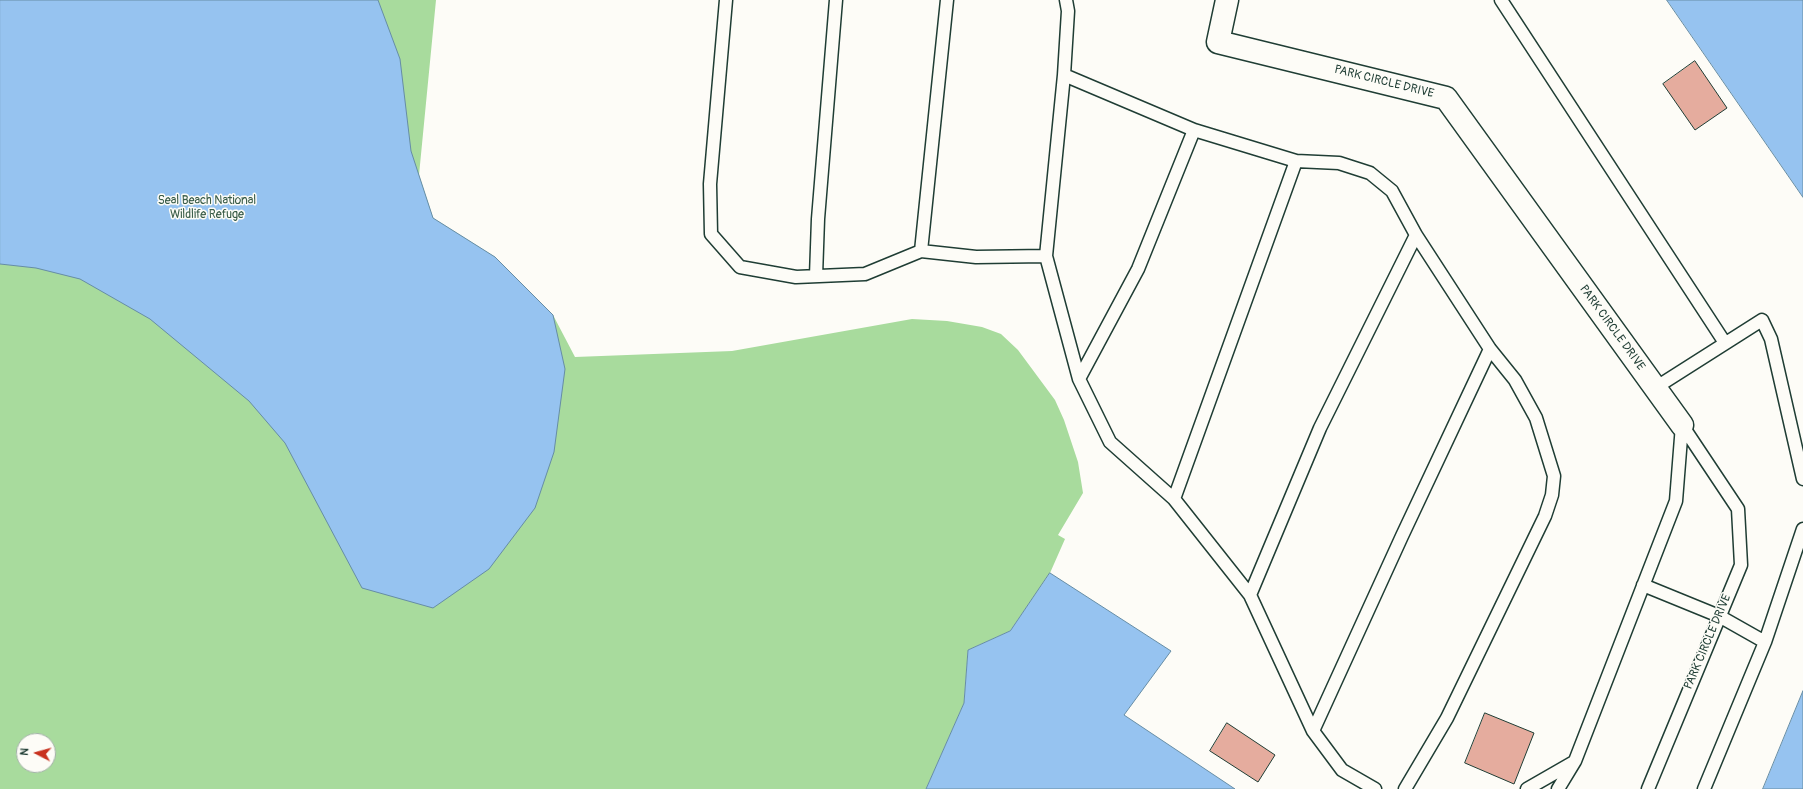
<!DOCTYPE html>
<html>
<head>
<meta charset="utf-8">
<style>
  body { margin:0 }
  #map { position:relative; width:1803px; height:789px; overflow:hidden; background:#fdfcf7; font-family:Pangolin,sans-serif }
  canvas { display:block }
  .north { position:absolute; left:16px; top:733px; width:40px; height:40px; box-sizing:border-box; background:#fdfcf7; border:1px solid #a4b0a9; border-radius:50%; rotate:276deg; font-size:11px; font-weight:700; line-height:16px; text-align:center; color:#1f3d34 }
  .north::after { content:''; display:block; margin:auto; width:14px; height:18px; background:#c8321e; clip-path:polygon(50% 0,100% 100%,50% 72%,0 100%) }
</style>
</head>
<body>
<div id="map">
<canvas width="1803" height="789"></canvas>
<div class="north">N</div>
</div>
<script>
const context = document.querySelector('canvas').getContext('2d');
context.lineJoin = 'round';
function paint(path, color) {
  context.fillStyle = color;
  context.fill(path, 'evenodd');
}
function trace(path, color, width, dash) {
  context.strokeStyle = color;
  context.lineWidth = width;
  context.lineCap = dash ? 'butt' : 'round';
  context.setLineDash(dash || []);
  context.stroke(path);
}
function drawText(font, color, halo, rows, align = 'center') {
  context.font = font + ' Pangolin,sans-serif';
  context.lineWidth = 3;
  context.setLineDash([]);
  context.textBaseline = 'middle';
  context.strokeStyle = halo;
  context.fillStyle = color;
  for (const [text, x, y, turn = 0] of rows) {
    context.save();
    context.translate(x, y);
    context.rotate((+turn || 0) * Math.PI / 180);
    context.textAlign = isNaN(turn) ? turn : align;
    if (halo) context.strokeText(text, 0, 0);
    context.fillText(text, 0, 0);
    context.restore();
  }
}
paint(new Path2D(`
  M0,0h436l-17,175 14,43 62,39 58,58 22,42 157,-6 180,-32 35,2 35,6 19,7 17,16 37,50 9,20 14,42 5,31 -25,42 7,4 -15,34 -40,58 -42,19 -4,53 -38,86h-926zM24,741h24v24h-24z`), '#a8db9d');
const water = new Path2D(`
  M0,0h378l22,59 11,92 22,67 62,39 58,58 12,54 -11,83 -19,56 -46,61 -56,39 -71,-20 -77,-145 -36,-42 -99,-82 -70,-40 -44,-11 -36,-4z
  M1667,0h136v197z
  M1050,573l121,78 -47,64 111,74h-309l38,-86 4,-53 42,-19z
  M1803,691v98h-40z`);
paint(water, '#96c3f0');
trace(water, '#668da5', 1);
const building = new Path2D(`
  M1695,61l32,47 -32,22 -32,-46z
  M1485,713l49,20 -20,51 -49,-21z
  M1227,723l48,32 -17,27 -48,-31z`);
paint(building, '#e5ac9e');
trace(building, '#1f3d34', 1);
const lane = new Path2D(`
  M726,0l-16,184 1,50 29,33 56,10 69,-3 56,-23
  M947,0l-26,251 55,6 70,-1 18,-181 4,-64 -2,-11
  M1501,0l224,343
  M1064,75l130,55 102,31 43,2 31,10 22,18 24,44 74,114 25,31 21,38 18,58 -2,19 -7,21 -98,202 -42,71
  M1046,256l33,123 31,63 64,57 76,96 63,136 29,39 33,19
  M816,276l2,-57 18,-219
  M1079,379l59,-110 56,-139
  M1655,388l107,-68 9,19 32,140
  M1174,499l122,-338
  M1643,585l76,31 46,26
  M1250,595l70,-167 96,-193
  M1313,731l89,-195 88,-187
  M1527,789l47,-27
  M1558,789l17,-28 101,-260 6,-76
  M1648,789l93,-224 -3,-56 -56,-84
  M1704,789l61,-147 38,-113`);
const street = new Path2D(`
  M1227,0l-9,42 228,56 236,327`);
trace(lane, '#1f3d34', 15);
trace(street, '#1f3d34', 25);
trace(lane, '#fdfcf7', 12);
trace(street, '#fdfcf7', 22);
drawText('12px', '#1f3d34', '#fdfcf7', [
  ["PARK CIRCLE DRIVE",1384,82,14],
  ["PARK CIRCLE DRIVE",1612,328,54],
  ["PARK CIRCLE DRIVE",1708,642,-67]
]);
drawText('12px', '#3a5d49', '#fdfcf7', [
  ["Seal Beach National",207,201],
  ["Wildlife Refuge",207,215]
]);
</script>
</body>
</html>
